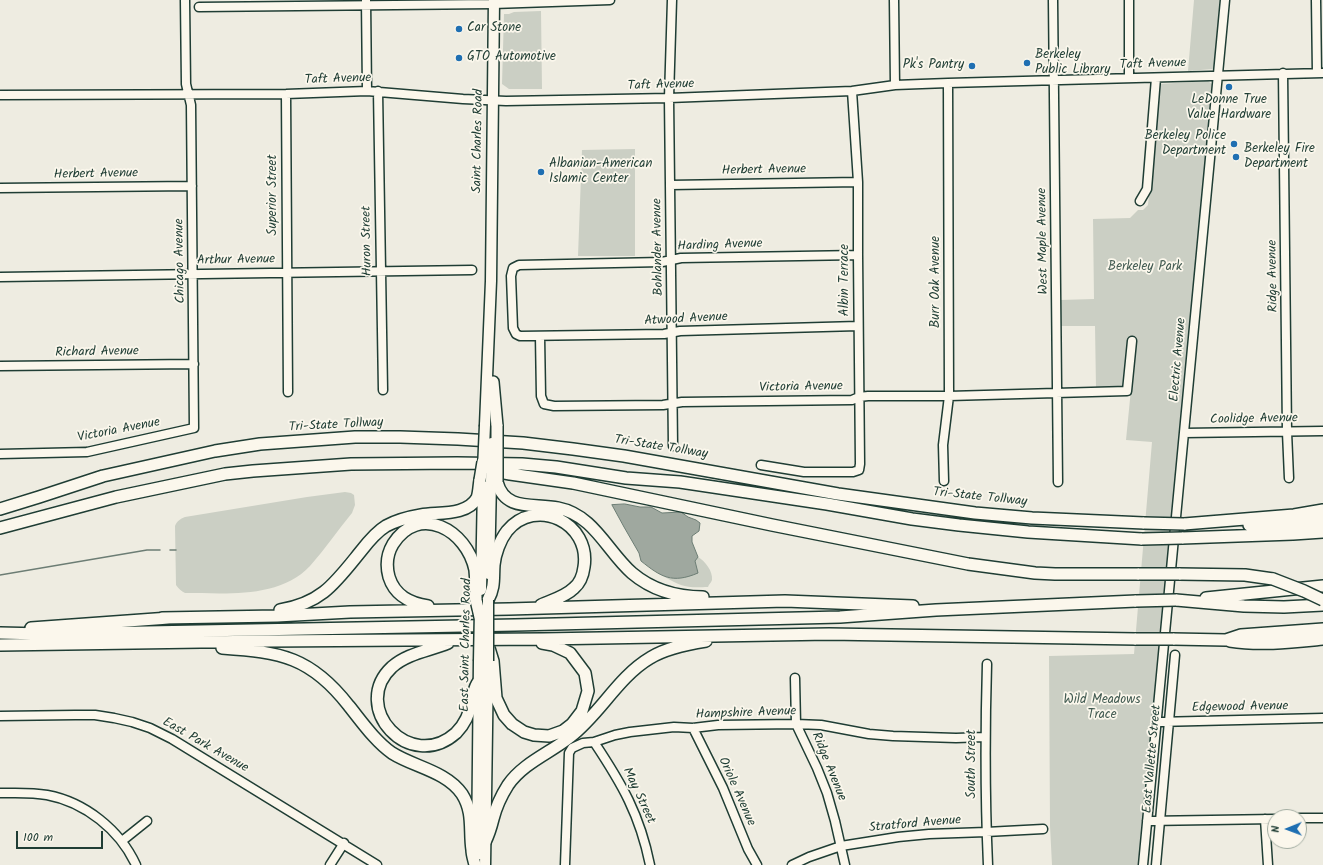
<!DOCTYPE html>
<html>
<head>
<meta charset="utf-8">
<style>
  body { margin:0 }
  #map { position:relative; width:1323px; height:865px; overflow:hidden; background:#eeece1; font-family:Kalam,sans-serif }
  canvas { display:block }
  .north { position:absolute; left:1267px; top:809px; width:40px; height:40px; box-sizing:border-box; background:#fbf7ec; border:1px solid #a3ada2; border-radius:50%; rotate:269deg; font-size:11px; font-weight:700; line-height:16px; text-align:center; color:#1f3d34 }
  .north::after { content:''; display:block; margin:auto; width:14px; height:18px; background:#1f6fb2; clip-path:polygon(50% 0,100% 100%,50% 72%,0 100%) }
  .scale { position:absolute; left:16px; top:831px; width:87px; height:18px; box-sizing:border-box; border:2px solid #1f3d34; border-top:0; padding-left:5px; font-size:12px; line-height:14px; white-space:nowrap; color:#1f3d34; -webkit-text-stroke:3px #fbf7ec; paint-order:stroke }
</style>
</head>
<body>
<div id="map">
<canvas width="1323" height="865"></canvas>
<div class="north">N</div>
<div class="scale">100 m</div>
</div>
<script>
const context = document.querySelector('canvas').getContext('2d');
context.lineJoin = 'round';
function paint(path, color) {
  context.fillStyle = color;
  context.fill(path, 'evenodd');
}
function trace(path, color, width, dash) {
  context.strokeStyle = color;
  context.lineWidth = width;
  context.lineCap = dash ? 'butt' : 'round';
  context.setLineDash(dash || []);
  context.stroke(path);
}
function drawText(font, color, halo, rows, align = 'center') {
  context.font = font + ' Kalam,sans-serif';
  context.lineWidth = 3.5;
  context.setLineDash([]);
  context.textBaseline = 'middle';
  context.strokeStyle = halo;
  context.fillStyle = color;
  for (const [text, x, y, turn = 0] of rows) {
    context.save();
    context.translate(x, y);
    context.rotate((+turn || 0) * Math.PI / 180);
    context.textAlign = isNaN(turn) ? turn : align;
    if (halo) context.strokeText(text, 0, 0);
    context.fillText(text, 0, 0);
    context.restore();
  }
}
paint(new Path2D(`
  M1194,0h27l-6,67 -2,2 -25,2z
  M541,11l1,78h-33l-7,-5 2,-70h5l5,-2z
  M1208,81l5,4 -73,780h-88l-2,-39 -1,-170 85,-2 18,-212 -26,-2 5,-51 -35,-1 -1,-62h-35v-26l34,-1 -1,-80 37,-1 8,-8h5l5,-5 11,-121z
  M635,149v107h-57l4,-106z
  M345,492l6,1 3,2 1,10 -3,8c-14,17 -27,36 -42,53 -31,33 -84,27 -125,27 -4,-2 -6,-4 -9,-8l-1,-59c2,-5 5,-7 10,-9l122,-20z
  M698,557c7,4 15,14 14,23 -1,3 -3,4 -4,7 -22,1 -26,0 -45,-11l9,2 25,-5 -2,-12z`), '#cbcfc4');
const water = new Path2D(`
  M625,504l15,3h11l11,6 19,-1 7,5 8,3 4,3 -1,8 -7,5v6l6,15 -3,4 3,12c-26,11 -37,4 -57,-12l-2,-8 -15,-26 -12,-22z`);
paint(water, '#9fa89f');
trace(water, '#6c7d74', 1);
trace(new Path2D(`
  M170,550h6
  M0,575l147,-25h13`), '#6c7d74', 1.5);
const minor = new Path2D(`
  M366,0l1,91
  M672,0l-3,98 4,348
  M894,0l1,85
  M1053,0l5,482
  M1316,0l1,73
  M199,7l294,-3 117,-4
  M1283,73l4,359 2,46
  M1129,78v-78
  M378,91l5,299
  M286,94l2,298
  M0,95l286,-1 81,-3 96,8 43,2 163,-3 183,-7 43,-6 53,-2 375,-10
  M670,185l188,-3
  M0,188l192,-2
  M1140,201l7,-12 9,-111
  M858,255l-177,3 -19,4 -143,3 -6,3 -2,8 2,52 3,6 4,2 144,-2 16,-3 178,-5
  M0,277l472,-7
  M540,336l1,60 3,8 10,2 109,-1 19,-3 170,-2 7,-3 9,-1h81l178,-5 5,-50
  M0,366l194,-2
  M1184,433l139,-2
  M0,454l87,-2 107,-24 -3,-323 -5,-21 -1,-84
  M761,465l43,7h49l6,-2 1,-6 -2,-209v-73l-6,-91
  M944,481l-1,-36 6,-49 -1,-313
  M987,664c-2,67 -2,134 1,201
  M795,678l1,46 21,44 10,25 8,28 10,44
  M0,716l75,-1h20l19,3 18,4 18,6 22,11 205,126
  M1157,722l166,-4
  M693,728l30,60 25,61 9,16
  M594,742c28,42 46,73 56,123
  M0,793c16,0 31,-1 47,2 38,7 73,35 89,70
  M1299,818h24
  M1265,819l3,46
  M1147,821l128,-2
  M122,841l25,-20
  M330,865l14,-22
  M565,865l4,-112 3,-5 11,-5 11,-1 21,-7 15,-3 44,-5 19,1 25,-3 78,-1 25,1 48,9 24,2 63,2 29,-1
  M792,865l17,-8 32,-11 57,-9 31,-3 57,-2 57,-3
  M1143,865l82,-865
  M1156,865l19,-210`);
const major = new Path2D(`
  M485,425l6,-144 3,-281
  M489,574l2,-93
  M481,590l2,-104
  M477,855l2,-194
  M485,865l3,-204`);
const highway = new Path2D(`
  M493,382l4,44
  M489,470l21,4 63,9 199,42 196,39 67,9 20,1h84
  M497,482c8,30 37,21 61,26 36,7 49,43 74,65 20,17 45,24 71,24
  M0,509l39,-12 64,-21 112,-25 45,-7 95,-7h45l58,2 65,4 50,6 51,7 214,38 137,19 57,5 112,5
  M1184,524l110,-9 29,-5
  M1249,525l52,-1 22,-3
  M0,528l116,-31 109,-23 28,-3 98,-7 106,-1 65,1 34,3 70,11 54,4 147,22 85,15 47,6 69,7 114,7
  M1182,538l111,-4 30,-2
  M1179,574l66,1 28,4
  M1206,598l117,-12
  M488,600c7,-13 5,-21 6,-35 1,-11 6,-25 13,-34 29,-35 84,-8 77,36 -1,8 -4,16 -10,21 -9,9 -22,12 -33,17
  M1176,600l68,6 40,1 39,-2
  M428,606c-18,-3 -33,-10 -39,-29 -3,-11 -2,-23 4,-33 26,-41 74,-14 82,26 1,10 1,20 1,30
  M280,610c42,-7 55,-27 81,-59 7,-9 15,-19 25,-25 11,-6 23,-9 35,-11 17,-3 46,1 56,-17 2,-5 2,-13 3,-18
  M162,618l115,-2 73,-4 159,-3 276,-8 128,5
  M31,628l138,-10
  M0,633l42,1 473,-9 325,-8 96,-7 200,-9
  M1173,639l53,1 15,-5 82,-6
  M1230,641c30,5 63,1 93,-2
  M448,643c-19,8 -40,10 -56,24 -43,40 18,107 64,66 9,-9 14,-20 16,-33 2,-8 2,-13 7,-19
  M0,645l268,-4 275,-2 286,-5 307,5
  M222,648c59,4 89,9 127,58 13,16 26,35 43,47 22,14 54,18 70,41 12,19 7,36 10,56 0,5 2,10 3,15
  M489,648l4,13 3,37 8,17 8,9 12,8 10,3 15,1 14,-5 9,-7 10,-13 6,-20 -3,-18 -15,-20 -17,-8 -11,-2
  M485,842c4,-8 6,-15 8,-23 3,-12 8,-23 15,-34 15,-22 42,-32 62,-48 30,-23 48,-60 80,-79 16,-10 37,-14 56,-17`);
trace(minor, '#1f3d34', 11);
trace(major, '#1f3d34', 13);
trace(highway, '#1f3d34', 14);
trace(minor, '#fbf7ec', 8);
trace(major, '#fbf7ec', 10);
trace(highway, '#fbf7ec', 11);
const majorBridge = new Path2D(`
  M483,469l2,-44
  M491,481l1,-38
  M479,661l1,-51
  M488,661v-61`);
const highwayBridge = new Path2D(`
  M480,480l3,-18
  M497,482v-56
  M1144,523l40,1
  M1142,539l40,-1
  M1139,574h40
  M1273,579l31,12 19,9
  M476,600l4,17
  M1136,601l40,-1
  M1136,639h37`);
trace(majorBridge, '#1f3d34', 13, []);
trace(highwayBridge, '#1f3d34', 14, []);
trace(majorBridge, '#fbf7ec', 10);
trace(highwayBridge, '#fbf7ec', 11);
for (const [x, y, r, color] of [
  [459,29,4,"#1f6fb2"],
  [459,58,4,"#1f6fb2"],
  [1027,63,4,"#1f6fb2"],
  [972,66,4,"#1f6fb2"],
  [1229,87,4,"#1f6fb2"],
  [1234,144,4,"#1f6fb2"],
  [1236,157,4,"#1f6fb2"],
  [541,172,4,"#1f6fb2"]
]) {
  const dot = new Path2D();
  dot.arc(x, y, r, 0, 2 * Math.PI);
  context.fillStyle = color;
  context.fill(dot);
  trace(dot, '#fbf7ec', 1.5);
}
drawText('13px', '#1f3d34', '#fbf7ec', [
  ["Car Stone",467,29],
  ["Berkeley",1035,56],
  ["Public Library",1035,71],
  ["GTO Automotive",467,58],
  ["Pk's Pantry",964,66,"right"],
  ["LeDonne True",1229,101,"center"],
  ["Value Hardware",1229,116,"center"],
  ["Berkeley Police",1226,137,"right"],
  ["Department",1226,152,"right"],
  ["Berkeley Fire",1244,150],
  ["Department",1244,165],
  ["Albanian-American",549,165],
  ["Islamic Center",549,180]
], 'left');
drawText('13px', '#1f3d34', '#fbf7ec', [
  ["Taft Avenue",1153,65,-2],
  ["Taft Avenue",338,80,-2],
  ["Taft Avenue",661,86,-2],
  ["Saint Charles Road",479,141,-89],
  ["Herbert Avenue",764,171,-1],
  ["Herbert Avenue",96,175,-1],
  ["Superior Street",274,195,-90],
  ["Huron Street",368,241,-91],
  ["West Maple Avenue",1044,241,-91],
  ["Harding Avenue",720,246,-2],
  ["Bohlander Avenue",659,247,-91],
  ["Chicago Avenue",181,261,-91],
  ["Arthur Avenue",236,261,-1],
  ["Ridge Avenue",1274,276,-91],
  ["Albin Terrace",846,280,-90],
  ["Burr Oak Avenue",937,282,-90],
  ["Atwood Avenue",686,320,-3],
  ["Richard Avenue",97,353,-1],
  ["Electric Avenue",1179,360,-85],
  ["Victoria Avenue",801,388,-1],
  ["Coolidge Avenue",1254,420,-1],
  ["Tri-State Tollway",336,426,-3],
  ["Victoria Avenue",119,431,-11],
  ["Tri-State Tollway",661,448,9],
  ["Tri-State Tollway",980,498,6],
  ["East Saint Charles Road",467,645,-89],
  ["Edgewood Avenue",1240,708,-1],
  ["Hampshire Avenue",746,714,-2],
  ["East Park Avenue",205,746,30],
  ["East Vallette Street",1153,759,-85],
  ["South Street",973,764,-90],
  ["Ridge Avenue",828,767,68],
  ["Oriole Avenue",736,792,66],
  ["May Street",638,796,65],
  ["Stratford Avenue",915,825,-5]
]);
drawText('13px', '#415a51', '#fbf7ec', [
  ["Berkeley Park",1145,268],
  ["Wild Meadows",1102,701],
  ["Trace",1102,716]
]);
</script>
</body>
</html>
